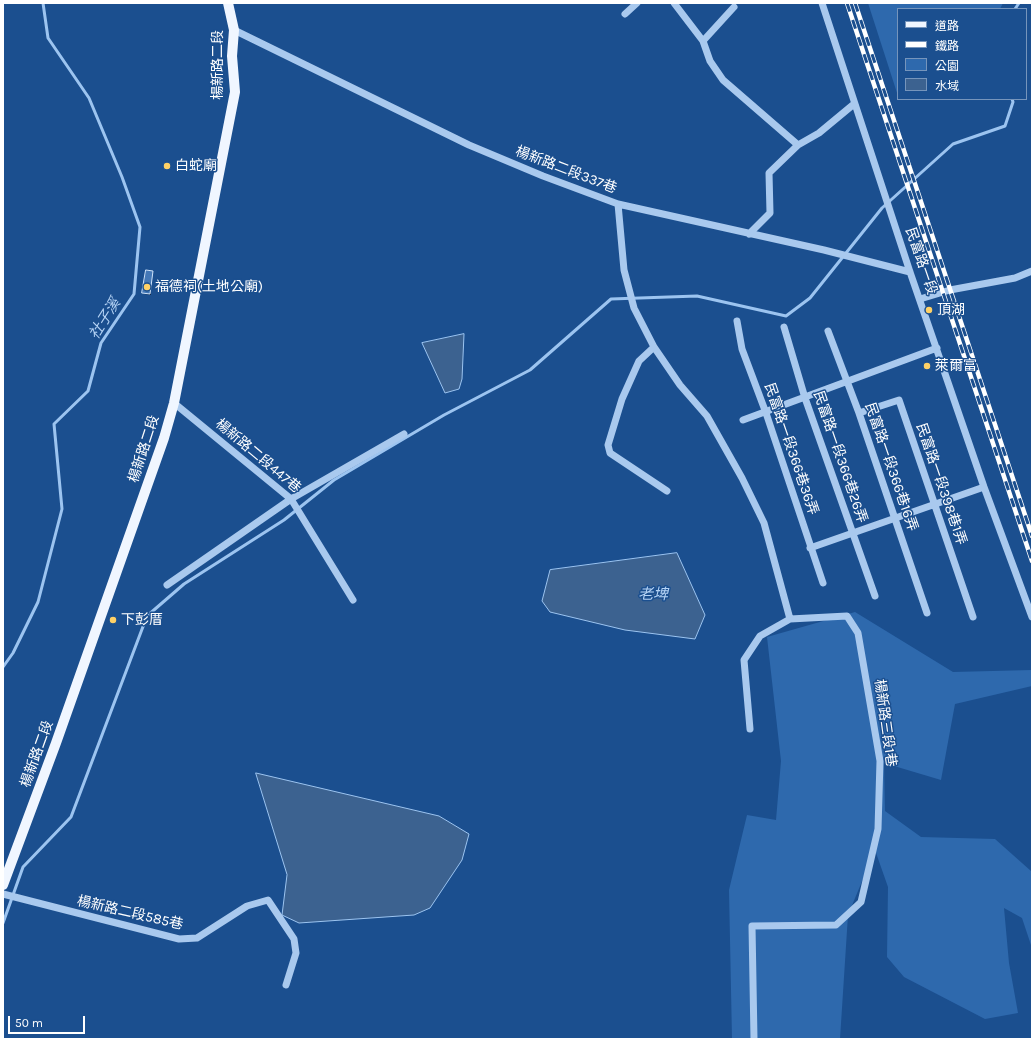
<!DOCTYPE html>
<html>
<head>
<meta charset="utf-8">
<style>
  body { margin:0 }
  #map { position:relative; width:1035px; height:1042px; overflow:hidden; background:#1b4f8f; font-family:Karla,"Noto Sans TC",sans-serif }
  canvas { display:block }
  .frame { position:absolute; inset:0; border:4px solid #fff; pointer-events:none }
  .legend { position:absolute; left:897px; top:8px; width:130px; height:92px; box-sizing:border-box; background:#1b4f8f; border:1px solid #7695bc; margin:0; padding:5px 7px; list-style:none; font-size:12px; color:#fff }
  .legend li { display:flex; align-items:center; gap:8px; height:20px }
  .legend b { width:20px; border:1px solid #7695bc }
  .scale { position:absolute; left:8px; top:1016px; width:77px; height:18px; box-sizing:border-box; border:2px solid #fff; border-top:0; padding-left:5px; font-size:12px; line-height:14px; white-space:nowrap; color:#fff; -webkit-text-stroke:3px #1b4f8f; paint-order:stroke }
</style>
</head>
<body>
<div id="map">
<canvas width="1035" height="1042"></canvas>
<div class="frame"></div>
<ul class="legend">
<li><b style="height:5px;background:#f0f6ff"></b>道路</li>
<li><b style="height:5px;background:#fff"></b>鐵路</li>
<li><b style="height:11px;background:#2e69ad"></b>公園</li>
<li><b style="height:11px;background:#3c6290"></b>水域</li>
</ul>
<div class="scale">50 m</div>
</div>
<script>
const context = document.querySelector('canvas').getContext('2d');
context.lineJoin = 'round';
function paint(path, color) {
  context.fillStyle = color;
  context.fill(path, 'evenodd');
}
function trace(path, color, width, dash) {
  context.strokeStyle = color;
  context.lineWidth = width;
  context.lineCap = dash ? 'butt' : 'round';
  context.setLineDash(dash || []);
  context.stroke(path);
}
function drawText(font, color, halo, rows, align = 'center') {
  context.font = font + ' Karla,"Noto Sans TC",sans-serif';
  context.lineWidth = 3;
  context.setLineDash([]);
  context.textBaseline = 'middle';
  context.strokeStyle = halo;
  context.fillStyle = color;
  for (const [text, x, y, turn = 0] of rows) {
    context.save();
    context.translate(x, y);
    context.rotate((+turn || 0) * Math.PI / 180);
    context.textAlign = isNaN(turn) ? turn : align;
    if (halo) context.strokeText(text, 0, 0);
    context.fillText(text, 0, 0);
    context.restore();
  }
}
paint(new Path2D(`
  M868,3h135l-3,6h-102v87z
  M855,612l98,60 79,-2v16l-77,18 -14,76 -57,-17 1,48 36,26 74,2 36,32 1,77 -10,-30 -18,-10 5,55 9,50 -33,6 -81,-42 -17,-20 1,-70 -13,-37 -27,65 -8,124h-108l-3,-149 18,-75 29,5 5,-59 -14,-124z`), '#2e69ad');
const water = new Path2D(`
  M464,334l-2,45 -3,10 -14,4 -23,-50z
  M677,553l28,62 -10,24 -70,-9 -75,-18 -8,-11 8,-31z
  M256,773l183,43 30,18 -7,26 -32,48 -16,7 -115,8 -17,-8 5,-40z`);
paint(water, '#3c6290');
trace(water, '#9cc4f0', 1);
paint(new Path2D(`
  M151,282v13l-7,-1 -1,-1z`), '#0007');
trace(new Path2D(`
  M1015,9l4,-6
  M3,667l10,-14 25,-51 24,-93 -8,-85 34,-33 13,-48 33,-49 6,-67 -18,-50 -33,-79 -41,-60 -5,-35
  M3,923l20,-56 48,-50 76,-201 37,-32 100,-64 50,-40 110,-65 86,-45 81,-71 86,-3 89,20 24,-18 72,-90 71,-64 52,-18 8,-24 -1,-3`), '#9cc4f0', 3);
const building = new Path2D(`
  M146,270l7,1 -3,23 -8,-1z`);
paint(building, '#4478b7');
trace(building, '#cfe3fa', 1);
trace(new Path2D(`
  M674,3l29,38 7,20 13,19 75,65
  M822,3l88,269 74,215 48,130
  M625,14l12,-11
  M234,30l235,115 74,31 75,28 206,46 86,22
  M703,41l31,-34
  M618,204l6,66 10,38 20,39 26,38 27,31 35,62 22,45 26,96 -30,17 -16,24 6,69
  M749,234l21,-21 -1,-40 29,-28 21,-12 35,-29
  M920,299l30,-9 65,-12 17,-7
  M737,321l5,28 24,64 57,170
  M784,327l21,71 70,198
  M828,331l31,82 68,200
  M654,347l-15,14 -17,38 -14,46 2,8 57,38
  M174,403l117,96 62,101
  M859,413l40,-13 74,217
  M743,420l194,-72
  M810,548l174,-61
  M167,585l124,-86 113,-65
  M3,894l176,45 18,-1 50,-32 21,-6 26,39 2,14 -10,32
  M754,1039l-2,-113 84,-1 25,-23 17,-73 2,-68 -22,-128 -11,-17 -57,3`), '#a9c9ee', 7);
trace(new Path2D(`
  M3,885l53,-142 108,-305 10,-35 61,-311 -3,-36 2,-26 -6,-27`), '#f0f6ff', 10);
const rail = new Path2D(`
  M847,3l185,558
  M855,3l177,533`);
trace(rail, '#fff', 4.5);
trace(rail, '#1b4f8f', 3, [9]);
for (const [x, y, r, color] of [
  [167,166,4,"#ffd166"],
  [147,287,4,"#ffd166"],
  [929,310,4,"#ffd166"],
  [927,366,4,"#ffd166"],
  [113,620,4,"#ffd166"]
]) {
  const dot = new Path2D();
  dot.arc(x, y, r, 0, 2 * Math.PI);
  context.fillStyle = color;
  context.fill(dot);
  trace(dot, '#1b4f8f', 1.5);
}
drawText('14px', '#fff', '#1b4f8f', [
  ["楊新路二段",218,65,-90],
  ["楊新路二段337巷",566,170,21],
  ["民富路一段",921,261,71],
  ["楊新路二段",144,449,-72],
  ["民富路一段366巷36弄",791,449,71],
  ["楊新路二段447巷",258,456,40],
  ["民富路一段366巷26弄",840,457,71],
  ["民富路一段366巷16弄",891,467,71],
  ["民富路一段398巷1弄",941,484,71],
  ["楊新路三段1巷",885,723,82],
  ["楊新路二段",37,754,-70],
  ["楊新路二段585巷",130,913,13]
]);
drawText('14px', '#fff', '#1b4f8f', [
  ["白蛇廟",175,166],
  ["福德祠(土地公廟)",155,287],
  ["頂湖",937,310],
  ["萊爾富",935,366],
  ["下彭厝",121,620]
], 'left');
drawText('italic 15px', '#b5d3f5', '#1b4f8f', [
  ["社子溪",105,319,-58],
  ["老埤",653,595]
]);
</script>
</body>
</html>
